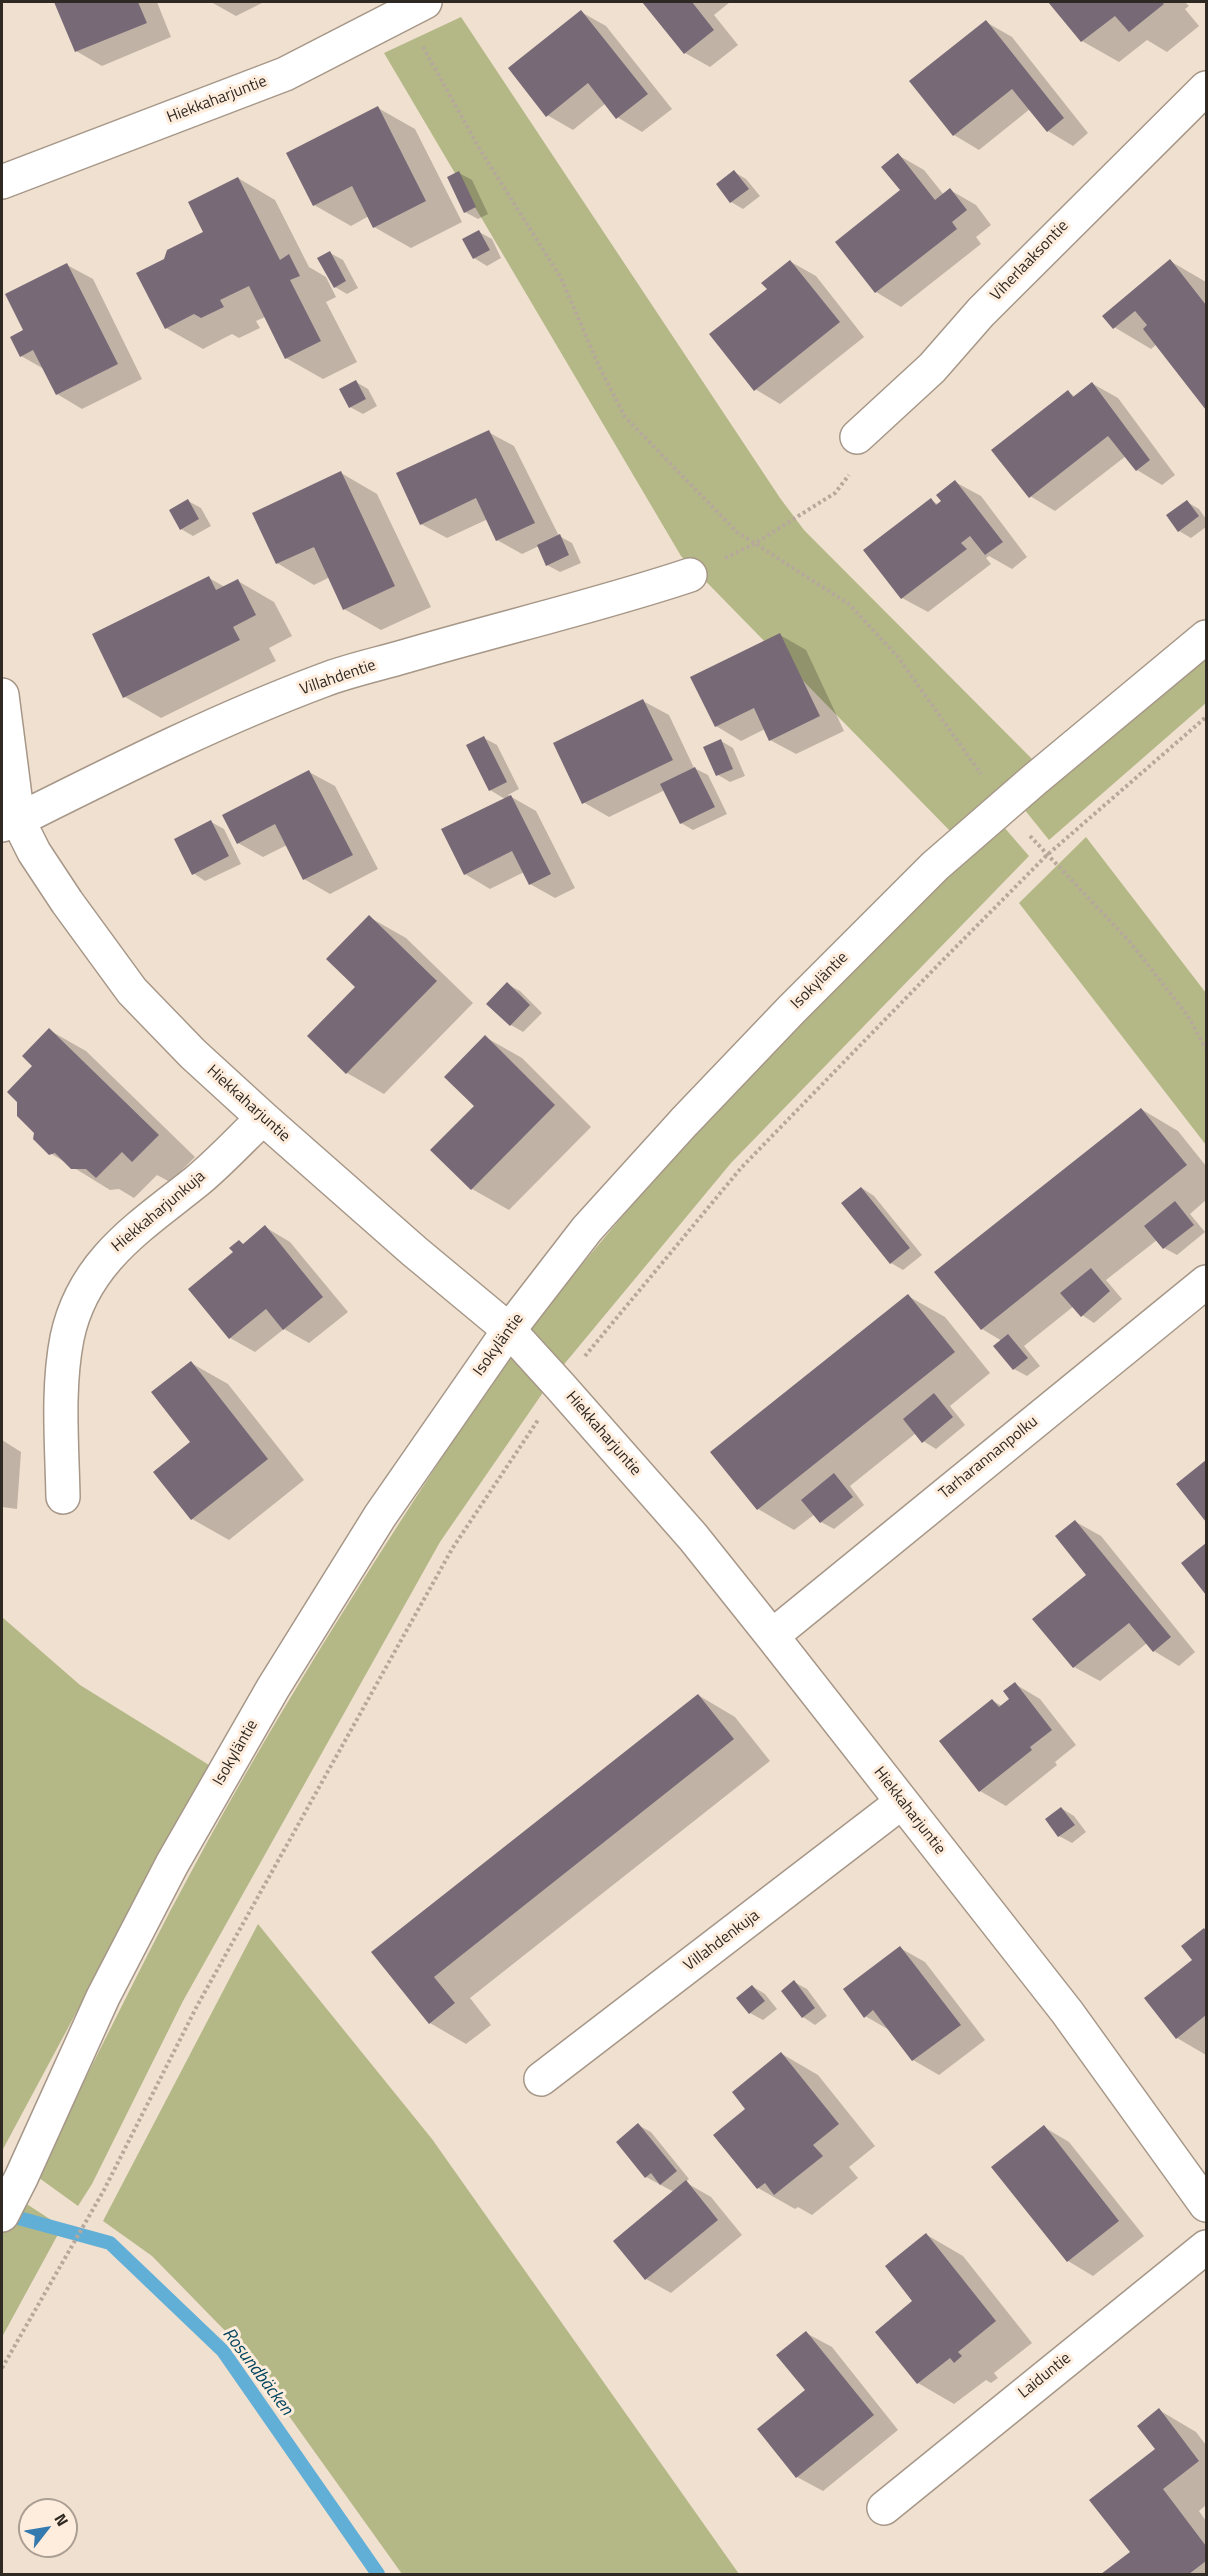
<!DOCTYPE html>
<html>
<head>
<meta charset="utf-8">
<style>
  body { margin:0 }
  #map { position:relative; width:1208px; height:2576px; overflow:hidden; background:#f0e0d0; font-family:"Titillium Web",sans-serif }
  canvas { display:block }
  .frame { position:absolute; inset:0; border:3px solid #2f2923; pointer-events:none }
  .north { position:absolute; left:18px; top:2498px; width:60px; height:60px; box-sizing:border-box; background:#feeddd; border:2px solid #ab9f93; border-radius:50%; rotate:59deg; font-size:16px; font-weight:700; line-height:24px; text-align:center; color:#2f2923 }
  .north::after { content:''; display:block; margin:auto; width:21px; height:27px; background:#347aaf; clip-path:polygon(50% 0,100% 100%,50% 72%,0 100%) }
</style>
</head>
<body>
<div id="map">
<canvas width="1208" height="2576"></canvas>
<div class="frame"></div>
<div class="north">N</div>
</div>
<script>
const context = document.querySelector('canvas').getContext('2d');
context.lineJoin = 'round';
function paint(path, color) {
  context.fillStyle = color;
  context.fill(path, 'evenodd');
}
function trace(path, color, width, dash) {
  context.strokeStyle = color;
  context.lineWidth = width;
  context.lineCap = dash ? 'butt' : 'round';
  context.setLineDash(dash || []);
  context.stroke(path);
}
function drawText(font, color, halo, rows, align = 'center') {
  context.font = font + ' "Titillium Web",sans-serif';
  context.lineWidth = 6;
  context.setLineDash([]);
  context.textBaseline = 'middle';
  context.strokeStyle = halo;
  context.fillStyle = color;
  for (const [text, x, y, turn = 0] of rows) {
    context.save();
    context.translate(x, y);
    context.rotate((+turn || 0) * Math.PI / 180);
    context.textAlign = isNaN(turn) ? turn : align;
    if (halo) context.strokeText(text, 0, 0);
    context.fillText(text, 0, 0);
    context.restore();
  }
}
paint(new Path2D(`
  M461,17l319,481 24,32 229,230 -82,72 -270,-276 -297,-503z
  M1206,658v45l-157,137 -25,-31z
  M1003,826l26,30 -298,307 -170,205 -32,-37c142,-182 303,-351 474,-505z
  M1086,837l120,156v152l-187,-242z
  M509,1355l35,36 -104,151 -257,459 -91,183 -14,22 -43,-31c54,-99 101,-202 155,-301 96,-179 207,-349 319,-519z
  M2,1617l78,68 129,80 -207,386z
  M258,1924l174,215 307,435h-337l-166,-232 -84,-86 -49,-35z
  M19,2199l43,28 -60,110v-103z`), '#b4b887');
paint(new Path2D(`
  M56,2h101l14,35 -69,29 -26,-15z
  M211,2h53l-28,14z
  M644,2h86l-16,13 24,30 -28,22 -25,-14z
  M1050,2h135l4,4 -4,3 14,17 -32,26 -20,-12 -28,22 -37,-21z
  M581,12l25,14 66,83 -30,23 -25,-15 -11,-14 -33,27 -26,-15z
  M986,22l26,15 76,96 -15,13 -25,-15 -18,-22 -51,41 -25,-15z
  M378,108l37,21 47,93 -51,26 -37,-21 -5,-11 -18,10 -37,-21z
  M898,155l26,15 20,25 6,-5 26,15 15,20 -15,12 5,7 -80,63 -25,-15 -39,-50 65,-51z
  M734,172l12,7 14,17 -17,13 -12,-7z
  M459,173l13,7 16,34 -10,5 -13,-7z
  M238,178l37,22 34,67 17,10 10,20 -10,5 31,60 -34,17 -37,-21 -21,-41 -9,4 4,7 -21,10 -7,-4 -29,15 -37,-21 -1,-68 40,-27z
  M479,232l13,7 9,19 -14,8 -13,-8z
  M330,253l13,7 15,28 -11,6 -12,-7z
  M1170,261l36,21v126l-49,-64 -6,5 -37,-22z
  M791,262l25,14 48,61 -84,67 -25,-15 14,-100z
  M67,265l26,14 49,100 -60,30 -25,-15 -13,-25 -23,-13 5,-25z
  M356,382l12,7 9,17 -14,8 -13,-7z
  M1093,384l25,14 57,77 -13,10 -25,-15 -11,-14 -71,55 -25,-15 38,-104 8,5z
  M488,432l26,14 45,90 13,7 9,20 -21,9 -13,-7 -8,-19 -17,8 -25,-14 -9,-21 -41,19 -26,-14z
  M341,473l36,21 54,113 -50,23 -37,-21 -14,-32 -16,8 -37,-22z
  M955,482l26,14 46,61 -15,12 -23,-13 -3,2 5,6 -63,48 -26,-14 29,-98 8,5z
  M188,501l13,7 10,18 -18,10 -12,-7z
  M1187,502l12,7 7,10v8l-15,11 -12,-7z
  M209,578l16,9 13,-6 36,21 18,34 -23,12 7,13 -115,57 -36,-21z
  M780,635l26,15 38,81 -48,23 -26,-14 -5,-11 -24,12 -25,-15z
  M643,701l26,14 25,53 14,7 19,39 -34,16 -12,-7 -16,-33 -56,27 -26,-15z
  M484,738l13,7 22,44 -11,6 28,16 39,77 -20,10 -25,-14 -6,-12 -34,17 -25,-15 40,-75 -15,-9z
  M721,741l12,7 12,28 -15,6 -12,-7z
  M309,772l26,14 43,83 -48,25 -26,-15 -17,-34 -24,12 -25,-14z
  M211,822l13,7 17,35 -36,17 -12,-8z
  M369,917l37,21 67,65 -89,91 -37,-21 10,-86z
  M507,984l13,7 22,22 -19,19 -12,-7z
  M49,1030l37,21 109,106 -25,25 -13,-7 -23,23 -15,-9 -9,1 -60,-37 -16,-87z
  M485,1037l37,21 69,69 -82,83 -37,-21 -40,-39 44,-44z
  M1141,1109l37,22 28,35v34l-16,14 15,18 -28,23 -13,-7 -7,-8 -51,40 16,19 -28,24 -12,-8 -8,-9 -50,40 16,20 -13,10 -13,-7 -19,-23 7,-5 -20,-12z
  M862,1188l12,8 48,59 -19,15 -12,-7z
  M265,1227l25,15 58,70 -39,31 -25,-14 -29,23 -25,-14 6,-86 3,-10 5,3z
  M908,1296l37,21 45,56 -40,33 15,19 -29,24 -13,-8 -7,-8 -66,53 14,19 -30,24 -13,-7 -6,-8 -21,16 -36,-21z
  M191,1363l37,21 76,96 -75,60 -37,-21z
  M2,1440l19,12 -4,57 -15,-2z
  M1206,1462v57l-28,-35z
  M1076,1522l25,14 94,116 -16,14 -25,-15 -7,-8 -47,38 -26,-14 14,-92z
  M1206,1544v49l-23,-30z
  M1015,1684l25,15 36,46 -21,17 2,3 -51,41 -26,-15 -38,-49 51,-41 9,5 9,-7z
  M698,1695l37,22 35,44 -300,237 21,27 -25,19 -36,-21 -56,-71z
  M1061,1808l13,8 12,16 -14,11 -13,-7z
  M1204,1930l2,1v124l-29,-17z
  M900,1948l25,14 60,78 -46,35 -26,-15 -22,-29 -26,-15z
  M794,1982l13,7 20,27 -12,9 -12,-8z
  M752,1986l13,8 12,15 -14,11 -13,-7z
  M782,2054l36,21 57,71 -26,21 9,11 -46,37 -14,-8 -3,2 -37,-21 -11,-79z
  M638,2125l13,7 38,47 -4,3 26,15 31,38 -71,58 -25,-14 28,-87 -28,-15z
  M1044,2127l25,15 75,94 -51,40 -25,-15 -75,-94z
  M927,2235l36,21 69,87 -38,30 4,5 -7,5 -5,-3 -32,24 -36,-21 -4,-81z
  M806,2333l26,14 66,83 -75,61 -26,-14 10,-87z
  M1159,2410l37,22 10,13v60l-7,6 7,10v53h-102l28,-21 25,-104z`), '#0003');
trace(new Path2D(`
  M4,2214l106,29 113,108 155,223`), '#61afd7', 14);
paint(new Path2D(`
  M54,2h84l9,21 -72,29z
  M642,2h50l22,28 -30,24z
  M1048,2h114l2,2 -35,28 -14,-16 -34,26z
  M581,10l67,84 -32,25 -28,-36 -42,34 -38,-49z
  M986,20l78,98 -17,14 -35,-43 -59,47 -44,-55z
  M378,106l48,95 -53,27 -21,-42 -39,20 -27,-53z
  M898,153l37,47 15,-12 17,22 -15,12 5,7 -82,64 -40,-51 65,-52 -19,-23z
  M734,170l15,19 -19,14 -14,-19z
  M459,171l17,36 -12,6 -17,-36z
  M238,177l42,83 9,-6 11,22 -10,4 31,61 -36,18 -36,-73 -29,14 4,7 -23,11 -7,-4 -29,15 -29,-56 28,-14 3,-9 36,-18 -15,-30z
  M479,230l11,20 -17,9 -11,-20z
  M330,251l16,30 -12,7 -17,-30z
  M1170,259l36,46v105l-63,-81 4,-4 -12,-14 -22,18 -11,-13z
  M790,260l50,62 -86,69 -45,-57 58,-45 -6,-6z
  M67,263l51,101 -62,31 -23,-45 -13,7 -10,-20 13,-7 -18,-36z
  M356,380l10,19 -17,9 -10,-19z
  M1092,382l58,78 -14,11 -28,-35 -79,62 -38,-48 77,-60 5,7z
  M489,430l46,93 -39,18 -20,-43 -56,27 -24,-52z
  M341,471l54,115 -52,24 -29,-63 -38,17 -24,-51z
  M955,480l48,62 -18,13 -15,-19 -9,7 6,6 -66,50 -38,-49 68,-52 5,7 5,-4 -5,-6z
  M188,499l11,20 -19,11 -11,-20z
  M1187,500l12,16 -21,16 -12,-17z
  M560,534l9,21 -23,11 -9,-21z
  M209,576l7,14 22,-11 18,36 -23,12 7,13 -117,58 -31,-64z
  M780,633l40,83 -51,25 -15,-33 -39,19 -25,-50z
  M643,699l30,61 -91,44 -29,-61z
  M484,736l23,46 -18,9 -23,-46z
  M721,739l12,30 -17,7 -13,-29z
  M695,767l20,40 -35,17 -20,-40z
  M309,770l44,85 -50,25 -28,-56 -38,20 -15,-29z
  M511,795l40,79 -22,11 -17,-34 -48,24 -23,-46z
  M211,820l18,36 -37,19 -18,-36z
  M369,915l68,66 -91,93 -39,-38 48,-49 -29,-28z
  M507,982l23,23 -20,21 -24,-22z
  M49,1028l110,107 -27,27 -10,-10 -26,26 -10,-9h-15l-16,-16 -6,2 -16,-16 1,-6 -17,-17v-14l-10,-10 25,-26 -10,-10z
  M485,1035l70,70 -84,85 -41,-40 44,-44 -30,-29z
  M1141,1108l46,57 -206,165 -47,-58z
  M861,1187l49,61 -20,16 -49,-61z
  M1175,1201l19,24 -31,24 -19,-23z
  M265,1225l58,72 -40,33 -17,-21 -37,30 -41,-50 45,-37 -4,-4 10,-8 4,4z
  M1091,1268l19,23 -29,26 -21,-24z
  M908,1294l47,58 -198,158 -47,-58z
  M1008,1334l20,24 -15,12 -20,-24z
  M191,1361l77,98 -77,61 -38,-48 37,-30 -39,-50z
  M934,1393l19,24 -31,26 -19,-24z
  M1206,1460v62l-30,-38z
  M834,1473l19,24 -33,26 -19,-23z
  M1075,1520l96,117 -18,15 -24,-29 -56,45 -41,-49 54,-44 -31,-39z
  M1206,1543v52l-25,-32z
  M1015,1682l37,48 -22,17 2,3 -53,42 -40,-51 53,-42 7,8 10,-8 -6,-8z
  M698,1694l36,45 -300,238 21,26 -26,21 -58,-72z
  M1061,1807l14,18 -17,12 -13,-18z
  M1204,1928l2,3v84l-30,24 -32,-41 48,-38 -11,-14z
  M900,1946l61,79 -49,36 -39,-51 -9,8 -21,-29z
  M794,1980l21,28 -13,10 -21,-27z
  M752,1985l13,16 -16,13 -13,-16z
  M781,2052l58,72 -26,21 10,11 -49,39 -9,-12 -8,6 -44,-54 32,-26 -13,-17z
  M638,2123l39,48 -17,14 -9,-12 -6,5 -29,-36z
  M1044,2125l75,96 -52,41 -76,-95z
  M686,2180l32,40 -73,60 -32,-39z
  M926,2233l70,88 -38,31 4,4 -8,7 -4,-5 -33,26 -42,-52 37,-31 -27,-35z
  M806,2331l68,84 -78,63 -39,-49 48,-39 -29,-35z
  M1159,2408l40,53 -36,28 43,57v15l-17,13h-88l29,-22 -41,-52 66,-51 -18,-23z`), '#786977');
const minor = new Path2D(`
  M2,182l283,-108 140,-72
  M857,437l75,-69 49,-56 225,-224
  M2,695l16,125 16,32 33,50 65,89 61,63 70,64 151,133 95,79 51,56 133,151 79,99 295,376 139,193
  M2,825l16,-5c100,-50 201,-101 306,-140 26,-10 55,-16 82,-24 95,-28 191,-50 284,-81
  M63,1497c-1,-52 -6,-108 4,-159 16,-77 74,-112 130,-157 23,-19 44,-42 66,-63
  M772,1636l434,-354
  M541,2079l361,-277
  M884,2508l322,-261`);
const tertiary = new Path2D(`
  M2,2215l19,-37 82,-181 69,-133 101,-176 107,-172 129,-186 78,-101 97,-107 108,-113 143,-143 99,-86 172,-143`);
trace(minor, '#a69788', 36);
trace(tertiary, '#a69788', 36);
trace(new Path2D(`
  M423,47l56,101 82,130 38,88 26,51 112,115 112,72 49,53 83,117
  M725,558l29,-14 81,-51 14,-18
  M1030,836l100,106 58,74 18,33
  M585,1356l156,-188 199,-205 106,-107 160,-139
  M2,2368l102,-178 93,-184 255,-457 86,-129`), '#b6a99c', 4, [3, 3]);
trace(minor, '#fff', 33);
trace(tertiary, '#fff', 33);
drawText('16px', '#2f2923', '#feeddd', [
  ["Hiekkaharjuntie",217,100,-21],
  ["Viherlaaksontie",1030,261,-46],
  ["Villahdentie",338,678,-19],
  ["Isokyläntie",820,981,-45],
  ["Hiekkaharjuntie",248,1104,42],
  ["Hiekkaharjunkuja",159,1212,-40],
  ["Isokyläntie",499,1345,-54],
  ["Hiekkaharjuntie",603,1434,49],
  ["Tarharannanpolku",989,1458,-39],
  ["Isokyläntie",236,1753,-60],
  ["Hiekkaharjuntie",909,1811,52],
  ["Villahdenkuja",722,1941,-37],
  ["Laiduntie",1045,2376,-39]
]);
drawText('italic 18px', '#00445f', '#feeddd', [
  ["Rosundbäcken",257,2372,53]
]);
</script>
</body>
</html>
